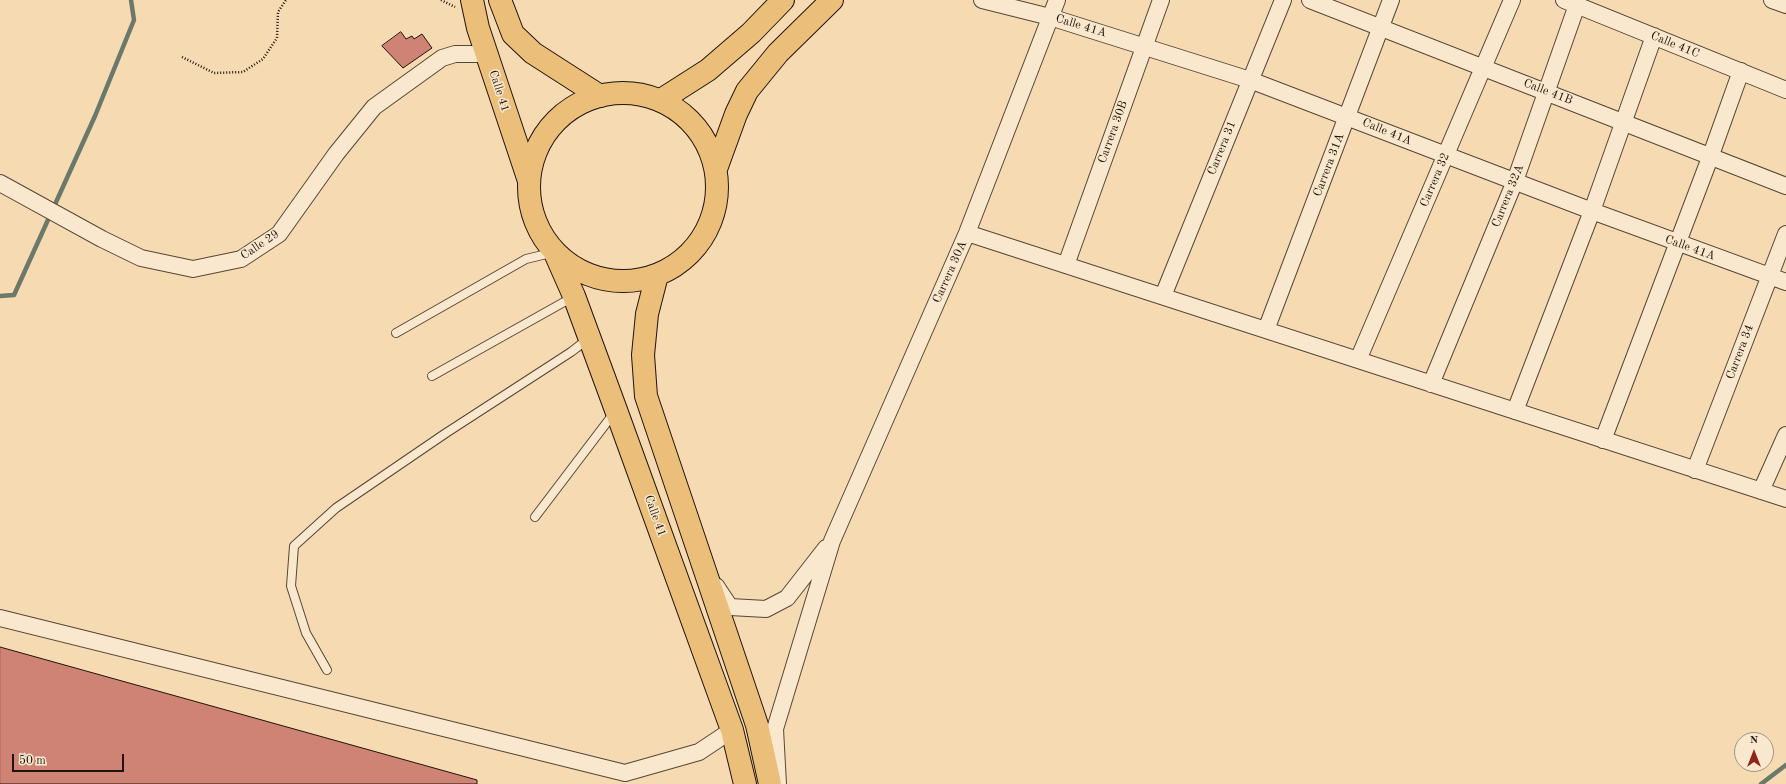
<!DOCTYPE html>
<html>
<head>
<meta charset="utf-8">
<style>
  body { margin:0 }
  #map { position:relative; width:1786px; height:784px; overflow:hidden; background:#f6dbb2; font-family:"Old Standard TT",serif }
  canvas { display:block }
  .north { position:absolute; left:1734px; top:732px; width:40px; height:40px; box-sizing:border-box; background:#f9e8cd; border:1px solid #a29380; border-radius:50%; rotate:0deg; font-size:11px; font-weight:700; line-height:16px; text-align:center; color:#20140c }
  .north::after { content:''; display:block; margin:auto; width:14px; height:18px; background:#8f2418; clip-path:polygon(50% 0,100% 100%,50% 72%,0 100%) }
  .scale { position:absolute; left:12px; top:754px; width:112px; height:18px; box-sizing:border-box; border:2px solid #20140c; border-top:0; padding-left:5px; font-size:12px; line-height:14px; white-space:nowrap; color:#20140c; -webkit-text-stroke:3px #f9e8cd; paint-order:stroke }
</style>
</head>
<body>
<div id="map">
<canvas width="1786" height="784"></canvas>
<div class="north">N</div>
<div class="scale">50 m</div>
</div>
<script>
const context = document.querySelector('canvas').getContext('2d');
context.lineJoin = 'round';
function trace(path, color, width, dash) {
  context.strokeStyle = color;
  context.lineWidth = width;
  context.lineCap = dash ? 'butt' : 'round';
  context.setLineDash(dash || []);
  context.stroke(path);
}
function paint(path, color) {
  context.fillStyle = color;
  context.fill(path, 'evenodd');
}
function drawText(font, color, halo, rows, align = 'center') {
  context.font = font + ' "Old Standard TT",serif';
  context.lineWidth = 3;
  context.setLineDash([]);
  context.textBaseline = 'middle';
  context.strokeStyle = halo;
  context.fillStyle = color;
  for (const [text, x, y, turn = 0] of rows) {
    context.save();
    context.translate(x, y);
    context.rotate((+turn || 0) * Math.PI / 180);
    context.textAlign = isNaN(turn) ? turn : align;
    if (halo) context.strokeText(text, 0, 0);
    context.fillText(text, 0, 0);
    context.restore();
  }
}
trace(new Path2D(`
  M0,296l14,-1 81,-179 39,-96 -3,-20
  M1761,784l25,-19`), '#6b786a', 4.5);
const building = new Path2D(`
  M401,32l5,7 6,-3 2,3 8,-5 10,14 -29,20 -21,-22z
  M0,647l477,133v4h-477z`);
paint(building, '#cf8374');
trace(building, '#20140c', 1);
const lane = new Path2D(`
  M396,333l130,-74 29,-7
  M432,376l141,-79
  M535,517l79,-104
  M327,670l-21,-37 -15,-47 3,-40 42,-38 110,-75 125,-81 17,-13`);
const street = new Path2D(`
  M982,0l68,17 200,63 342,131 194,71
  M1310,0l476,186
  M1564,0l222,90
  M1772,0l14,5
  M0,183l102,56 39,19 52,11 48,-10 38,-25 57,-80 38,-47 68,-49 13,-4h32
  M967,233l819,266
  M1066,265l95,-265
  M1163,296l120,-296
  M1266,330l125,-330
  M1358,360l154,-360
  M1431,384l84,-203 62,-176
  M1515,411l77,-200 62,-175
  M1603,440l108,-285 30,-84
  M1695,470l91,-236
  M1761,491l25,-56
  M716,586l14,21 36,2 21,-11 39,-50
  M0,618l625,155 74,-21 33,-22
  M778,784l-3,-55 57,-188 135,-308 90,-233`);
const primary = new Path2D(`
  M472,0l6,28 51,153
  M500,0l13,34 20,19 67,43`);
const highway = new Path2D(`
  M529 187a94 94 0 1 1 188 0a94 94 0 1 1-188 0Z
  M661,100l47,-30 43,-37 32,-33
  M716,169l20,-55 11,-23 31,-38 54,-53
  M555,253l19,43 42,114 116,320 13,54
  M657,275l-10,39 -4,41 3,41 111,329 13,59`);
trace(lane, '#564636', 10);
trace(street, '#564636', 18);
trace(primary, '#20140c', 24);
trace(highway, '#20140c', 24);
trace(new Path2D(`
  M441,0l14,7
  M182,57l32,16 29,-1 20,-13 14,-21 1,-26 8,-12`), '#20140c', 2.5, [1, 2]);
trace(lane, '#f9e8cd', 8);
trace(street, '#f9e8cd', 16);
trace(primary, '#ebbe79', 22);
trace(highway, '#ebbe79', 22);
drawText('12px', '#20140c', '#f9e8cd', [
  ["Calle 41A",1081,26,17],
  ["Calle 41C",1675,45,22],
  ["Calle 41",499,91,72],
  ["Calle 41B",1548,92,21],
  ["Carrera 30B",1113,132,-70],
  ["Calle 41A",1387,132,22],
  ["Carrera 31",1222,148,-68],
  ["Carrera 31A",1329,165,-69],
  ["Carrera 32",1435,180,-67],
  ["Carrera 32A",1508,196,-68],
  ["Calle 29",260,245,-34],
  ["Calle 41A",1690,248,20],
  ["Carrera 30A",950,272,-66],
  ["Carrera 34",1740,352,-69],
  ["Calle 41",655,516,70]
]);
</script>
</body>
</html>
